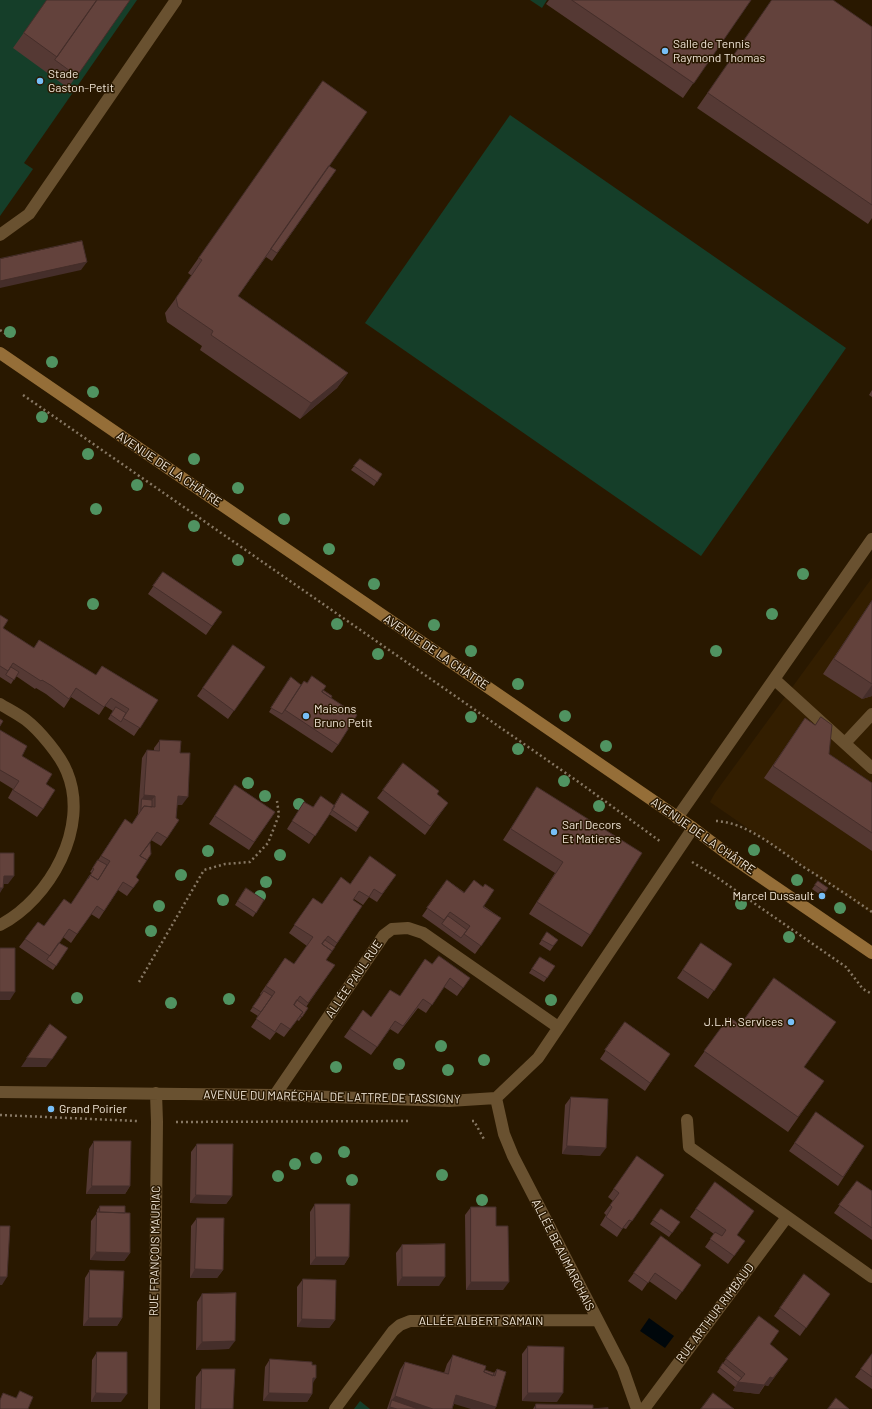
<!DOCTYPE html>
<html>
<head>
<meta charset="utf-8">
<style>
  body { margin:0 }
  canvas { display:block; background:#291800 }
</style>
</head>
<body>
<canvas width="872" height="1409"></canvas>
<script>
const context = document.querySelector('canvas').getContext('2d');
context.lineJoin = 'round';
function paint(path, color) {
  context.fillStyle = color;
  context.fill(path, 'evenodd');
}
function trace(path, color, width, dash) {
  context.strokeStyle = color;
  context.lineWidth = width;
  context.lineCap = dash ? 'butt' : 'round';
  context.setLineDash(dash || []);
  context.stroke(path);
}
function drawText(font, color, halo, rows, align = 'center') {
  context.font = font + ' Barlow,sans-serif';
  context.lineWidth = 3;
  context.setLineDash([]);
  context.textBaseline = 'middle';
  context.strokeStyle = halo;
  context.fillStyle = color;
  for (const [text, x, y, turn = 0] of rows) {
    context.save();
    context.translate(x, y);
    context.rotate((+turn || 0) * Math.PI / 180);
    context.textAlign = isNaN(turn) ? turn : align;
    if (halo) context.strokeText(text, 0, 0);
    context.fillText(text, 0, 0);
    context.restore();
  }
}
paint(new Path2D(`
  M872,578v336l-162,-112 5,-9z`), '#331e00');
paint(new Path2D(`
  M0,0h137l-113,163 9,6 -33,47z
  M530,0h17l-5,8z
  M510,115l336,233 -145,208 -336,-233z
  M360,1401l10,8h-16z`), '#153e29');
paint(new Path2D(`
  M649,1318l25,18 -9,12 -25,-17z`), '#00070b');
trace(new Path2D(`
  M0,330l6,4
  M23,395l557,388 81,59
  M716,821c30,1 62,28 86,45 24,15 47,30 70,46
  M692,862l23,14 131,91 17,22 9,5
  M139,982l65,-112 21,-6 25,-2 18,-19 11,-28 -2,-14
  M0,1115l137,6
  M472,1121h2l11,20
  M176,1122l235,-1`), '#867763', 2.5, [2, 3]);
trace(new Path2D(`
  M0,235l29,-21 147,-214
  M774,679l98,89
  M845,743l27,-29
  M677,818l195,-279`), '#695130', 12);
trace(new Path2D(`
  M0,704c8,5 18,10 26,16 13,10 35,36 41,52 23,55 -17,127 -67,153
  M0,1092l275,3 174,6 47,-3 42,-40 155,-230
  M275,1095l109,-160 8,-6 16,-1 15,5 135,94
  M496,1098l8,36 9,22 110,213 14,40
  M687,1120l2,27 183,130
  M154,1409l3,-287 -1,-29
  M335,1409l58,-78 7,-6 10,-4 187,-1
  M644,1409l143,-192`), '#695130', 12);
trace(new Path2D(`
  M0,353l693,475 37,28 142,97`), '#956e38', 12);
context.fillStyle = '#509361';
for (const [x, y] of [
  [10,332],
  [52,362],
  [93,392],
  [42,417],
  [88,454],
  [194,459],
  [137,485],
  [238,488],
  [96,509],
  [284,519],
  [194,526],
  [329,549],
  [238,560],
  [803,574],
  [374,584],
  [93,604],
  [772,614],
  [337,624],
  [434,625],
  [471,651],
  [716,651],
  [378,654],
  [518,684],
  [565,716],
  [471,717],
  [606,746],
  [518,749],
  [564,781],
  [248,783],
  [265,796],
  [299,804],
  [599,806],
  [754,850],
  [208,851],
  [280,855],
  [181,875],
  [797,880],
  [266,882],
  [260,896],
  [223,900],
  [741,904],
  [159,906],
  [840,908],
  [151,931],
  [789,937],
  [77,998],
  [229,999],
  [551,1000],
  [171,1003],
  [441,1046],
  [484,1060],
  [399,1064],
  [336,1067],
  [448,1070],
  [344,1152],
  [316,1158],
  [295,1164],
  [442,1175],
  [278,1176],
  [352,1180],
  [482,1200]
]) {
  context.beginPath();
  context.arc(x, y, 6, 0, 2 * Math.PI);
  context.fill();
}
paint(new Path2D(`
  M47,0h83l-62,88 -55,-40z
  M549,0h202l-68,98 -137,-94z
  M772,0l100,27v191l-4,6 -171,-116z
  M323,81l6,85 7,4 -64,91 -6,-4 -28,39 110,77 -11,15 -37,31 -100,-69 2,-4 -35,-24 -2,-9 27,-37 -4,-3z
  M872,390v7l-3,-2z
  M360,459l22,15 -8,12 -23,-16z
  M163,572l59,40 -16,23 -58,-41z
  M872,600v96l-10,3 -39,-25z
  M0,615l3,13 31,20 5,-8 57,35 6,-9 56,34 -24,36 -26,-17 5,-8 -8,-5 -6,9 -28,-18 -7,11 -18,-14 -10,-6 -1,1 -19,-13 -5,8 -11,-7z
  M233,645l32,22 -37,52 -31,-23z
  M288,681l13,4 6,-2 16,7 8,8 7,47 -6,8 -63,-41z
  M805,718l24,36 43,29v68l-108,-73z
  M0,730l46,54 -3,25 -6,8 -29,-19 5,-9 -13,-8z
  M160,740l20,13 2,52h-5l-10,33 -6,8 -10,-6 -11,16 -4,21 3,3 -12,16 -9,-6 -19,29 -8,-5 -20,29 -8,-6 -4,6 9,5 -15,22 -9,-6h1h-1l-25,-17 19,-25 6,4 27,-22 21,-31 -2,-1 30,-45 12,-3 6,-10 4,-56 5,-8h7v-2z
  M235,785l40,27 -26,38 -40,-26z
  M537,787l53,148 -8,12 -53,-33 26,-41 -52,-33z
  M383,790l54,4 11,9 -23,32 -48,-37z
  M304,802l9,5 21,-1 35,6 -13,20 -27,-18 -20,30 -22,-15z
  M396,875l-19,27 -8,-5 -6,8 -9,-6 -1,1 9,6 -36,54 9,5 -29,42 2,1 -9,13 -2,-1 -13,17 -8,-5 -6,8 -19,-13 17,-25 -10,14 -8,-5 11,-16 -1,-1 25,-36 9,6 13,-18 -18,-13 24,-35 9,6 28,-20z
  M447,880l54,38 -26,36 -36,-26 -17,-12z
  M818,881l10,7 -6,8 -10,-7z
  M243,892l21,8 -11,17 -18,-12z
  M547,932l11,8 -8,11 -11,-7z
  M701,943l31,21 -24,35 -31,-21z
  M540,957l15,9 -11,16 -15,-9z
  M432,964l38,14 -13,18 -13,-9 -18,26 -8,-5 -20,26 -8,-5 -19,26 -27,-18 19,-27 8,7 29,-21z
  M729,1017l95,64 -36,51 -94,-66z
  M625,1022l45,32 -25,37 -45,-32z
  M571,1097l29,59 -38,-2 3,-49z
  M816,1112l48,34 -26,40 -49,-35z
  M94,1141l36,45 -5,8h-39l3,-45z
  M197,1144l35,52 -6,8 -36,-1 1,-51z
  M637,1156l27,19 -38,54 -3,-1 -6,9 -17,-12 6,-10 -2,-2 9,-12 -5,-4z
  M857,1181l15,10v49l-38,-27z
  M715,1182l22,53 8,6 -17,23 -23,-17 9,-13 -24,-17z
  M315,1204l34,53 -5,8h-34v-53z
  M100,1206l25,7 5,40 -6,8 -34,-1 1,-39 6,-8v-3z
  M471,1207l25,19 7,64h-37l-1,-75z
  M661,1209l19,13 -11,15 -19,-13z
  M197,1218l26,52 -6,8h-27l1,-52z
  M661,1236l40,29 -25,35 -27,-19 -7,10 -14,-10z
  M402,1245l37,41h-42l-1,-33z
  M90,1270l32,48 -5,8h-34l2,-48z
  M303,1279l32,41 -6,8 -32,-1v-40z
  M202,1294l27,55 -33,1 1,-48z
  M830,1294l-30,42 -26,-20 6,-8z
  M770,1344l18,15 -20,27 -3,-1 -6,9 -26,-3 2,-4 -18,-15 9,-13z
  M528,1346l29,56 -35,-1v-47z
  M97,1352l24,50h-30l1,-42z
  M872,1354v35l-17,-12z
  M453,1355l32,15 9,3 3,-4 9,3 -52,32 -2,5h-65l13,-39 5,-8 39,11 3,-9z
  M270,1359l42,25v10l-5,8 -44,-1 2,-34z
  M202,1369l31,40h-38l1,-32z
  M536,1404l57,5h15h-75z`), '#553934');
paint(new Path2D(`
  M87,262l-6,8 -81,18v-7z
  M348,373l-11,15 -37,31 11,-16z
  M872,685v11l-10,3z
  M144,795l11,1 -6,8 -7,-5z
  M178,796l10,1 -6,8h-10z
  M4,876h10l-6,8h-8z
  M0,888h3l-3,5z
  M0,992h15l-5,8h-10z
  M27,1058l25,1 -6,8h-25z
  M567,1146l39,2 -6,8 -38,-2z
  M92,1186h38l-5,8h-39z
  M196,1195l36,1 -6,8 -36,-1z
  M96,1252l34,1 -6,8 -34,-1z
  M316,1257h33l-5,8h-34z
  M195,1269l28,1 -6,8h-27z
  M0,1277h7l-5,8h-2z
  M402,1277h43l-6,9h-42z
  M471,1282h38l-6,8h-37z
  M89,1318h33l-5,8h-34z
  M302,1319l33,1 -6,8 -32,-1z
  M235,1341l-6,8 -33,1 6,-8z
  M788,1359l-20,27 -4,-1 6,-8z
  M313,1378h3l-5,8z
  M738,1382l26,3 -5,9 -26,-3z
  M96,1393l31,1 -6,8h-30z
  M269,1393l43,1 -5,8 -44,-1z
  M528,1393h35l-6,9 -35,-1z
  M456,1395l40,12 -1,2h-24l-20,-6z
  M395,1396l38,13h-30l-11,-9z
  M390,1407l7,2h-9z`), '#452e2a');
const building = new Path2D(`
  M47,0h50l-40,57 -33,-24z
  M97,0h33l-53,76 -22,-16z
  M572,0h179l-57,83z
  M772,0h61l39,27v178l-164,-112z
  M323,81l44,31 -129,184 110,77 -37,30 -100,-68 2,-4 -35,-24 -2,-9 26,-38 -3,-2z
  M329,166l7,4 -59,83 -6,-4z
  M82,241l5,21 -87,19v-22z
  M360,459l22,15 -5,8 -23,-16z
  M163,572l59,40 -10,14 -59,-40z
  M872,601v83l-38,-25z
  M0,615l8,5 -5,8 31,20 5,-8 57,35 6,-9 56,34 -18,28 -17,-10 6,-9 -18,-11 -7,9 -28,-19 -7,11 -17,-13 -10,-6 -1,1 -28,-18 -5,8 -8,-5z
  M233,645l32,22 -31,44 -31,-23z
  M11,667l8,5 -5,8 -8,-5z
  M312,676l14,10 -4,6 35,23 -19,30 -53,-35 19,-29 3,2z
  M291,677l10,8 -19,29 -11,-6z
  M323,690l9,6 -1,2 -9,-6z
  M116,707l10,6 -5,9 -10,-7z
  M821,717l11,8 -3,29 43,29v50l-99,-67 32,-48 10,7z
  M0,719l3,2 -3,5z
  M0,730l27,16 -5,10 30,18 -6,10 9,6 -12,19 -30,-19 6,-9 -19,-11z
  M160,740l21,1 -1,12h10l-2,44 -10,-1 -2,22 3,2 -12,18 -10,-6 -17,24 7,4 -11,17 3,3 -6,8 -10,-6 -19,29 -7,-5 -20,28 -8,-5 -19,27 -25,-17 13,-17 6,4 20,-27 7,5 19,-29 8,5 12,-19 -9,-5 24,-37 7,5 12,-18 11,1v-11l-11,-1 3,-45 12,1z
  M403,763l36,28 -2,3 11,9 -18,23 -47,-36z
  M235,785l40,27 -21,30 -39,-26z
  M537,787l105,66 -52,82 -53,-33 26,-40 -52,-33z
  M342,793l27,19 -11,16 -26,-18z
  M321,796l14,10 -20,30 -23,-15 12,-19 9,5z
  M142,799l10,1v7l-8,-1 -3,4z
  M150,843l1,11 -4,6 -7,-4z
  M0,853h14v23h-10l-1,12h-3z
  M370,856l26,19 -14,19 -8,-5 -5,8 -10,-6 -6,9 9,6 -25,37 -9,-7 -6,8 10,7 -6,9 9,5 -27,38 -8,-7 -6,9 9,7 -13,17 -9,-6 -6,9 -19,-13 19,-27 -9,-6 19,-28 9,6 19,-27 -19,-12 19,-27 9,6 19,-27 9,7z
  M98,860l9,5 -9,15 -8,-5 -2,4 6,-10 -1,-1z
  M447,880l17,13 10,-13 9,7 2,-3 9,6 -11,17 18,11 -20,28 -17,-12 6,-8 -20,-14 -6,8 -17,-12z
  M818,881l10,7 -3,4 -10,-7z
  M246,888l18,12 -8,13 -18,-12z
  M448,916l19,14 -6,8 -19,-14z
  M547,932l11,8 -5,6 -11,-6z
  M325,940l10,7 -3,4 -10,-7z
  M59,943l9,5 -12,18 -9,-6z
  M701,943l31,21 -18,27 -31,-21z
  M0,948h15v44h-15z
  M439,956l31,22 -7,10 -13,-10 -18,27 -9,-6 -20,27 -8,-5 -18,26 -27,-18 13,-19 8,7 19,-27 10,6 25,-37 7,5z
  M540,957l15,9 -8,12 -15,-9z
  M774,978l62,44 -32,45 20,14 -26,36 -94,-66 25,-34 11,8z
  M264,991l8,5 -11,16 -8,-5z
  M297,1000l11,8 -6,9 -2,-1 3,-4 -9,-7z
  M625,1022l45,32 -20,29 -45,-33z
  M50,1024l17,13 -15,22 -25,-1z
  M571,1097l37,2 -2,49 -39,-2z
  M816,1112l48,34 -21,31 -48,-34z
  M94,1141h37l-1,45h-38z
  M197,1144h36l-1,52 -36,-1z
  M637,1156l27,19 -32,46 -3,-1 -7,9 -16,-12 6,-10 -2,-2 9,-12 -5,-4z
  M857,1181l15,10v37l-33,-23z
  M715,1182l39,29 -17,24 8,6 -11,15 -24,-17 5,-7 7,4 4,-6 -30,-21z
  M315,1204h35l-1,53h-33z
  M100,1206h25v7l-25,-1z
  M471,1207h25v19h12l1,56h-38z
  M661,1209l19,13 -8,11 -19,-13z
  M97,1212l33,1v40l-34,-1z
  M197,1218h27l-1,52 -28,-1z
  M0,1226h10l-3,51h-7z
  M661,1236l40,29 -19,27 -27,-19 -7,10 -14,-10z
  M445,1244v33h-43v-32z
  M90,1270l34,1 -2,47h-33z
  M804,1274l26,20 -24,34 -26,-20z
  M303,1279l33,1 -1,40 -33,-1z
  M236,1293l-1,48 -33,1v-48z
  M759,1316l20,15 -9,13 18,15 -15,19 -3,-1 -6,8 -26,-3 7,-8 -19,-15z
  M528,1346l36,1 -1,46h-35z
  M97,1352h30v42l-31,-1z
  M872,1354v23l-11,-8z
  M453,1355l33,11 -2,6 11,4 2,-7 9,3 -10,35 -40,-12 -4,14h-19l-38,-13 10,-34 43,12z
  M270,1359l42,3v3h4v13h-3l-1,16 -43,-1z
  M723,1363l19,15 -4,4 1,1 -19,-15z
  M202,1369h33l-2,40h-32z
  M485,1370l9,3 -1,3 -9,-4z
  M20,1391l13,6 -5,12h-28v-9l3,-7 13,5z
  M713,1393l21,16h-33z
  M836,1398l13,11h-21z
  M392,1400l26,9h-21l-7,-2z
  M536,1404l57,1v4h-57z
  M608,1408v1h-15z`);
paint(building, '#63423c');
trace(building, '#452e2a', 1);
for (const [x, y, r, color] of [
  [665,51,4,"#77bff7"],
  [40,81,4,"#77bff7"],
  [306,716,4,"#77bff7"],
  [554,832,4,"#77bff7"],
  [822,896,4,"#77bff7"],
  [791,1022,4,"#77bff7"],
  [51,1109,4,"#77bff7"]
]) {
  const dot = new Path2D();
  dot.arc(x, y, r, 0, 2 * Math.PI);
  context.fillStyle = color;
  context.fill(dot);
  trace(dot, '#291800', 1.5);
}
drawText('12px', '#f1e6d7', '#291800', [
  ["Salle de Tennis",673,44],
  ["Raymond Thomas",673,58],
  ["Stade",48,74],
  ["Gaston-Petit",48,88],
  ["Maisons",314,709],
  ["Bruno Petit",314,723],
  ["Sarl Decors",562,825],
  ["Et Matieres",562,839],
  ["Marcel Dussault",814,896,"right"],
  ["J.L.H. Services",783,1022,"right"],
  ["Grand Poirier",59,1109]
], 'left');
drawText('12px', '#f1e6d7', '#291800', [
  ["AVENUE DE LA CHÂTRE",169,469,34],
  ["AVENUE DE LA CHÂTRE",436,652,34],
  ["AVENUE DE LA CHÂTRE",703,836,35],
  ["ALLÉE PAUL RUE",354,979,-56],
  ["AVENUE DU MARÉCHAL DE LATTRE DE TASSIGNY",332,1097,1],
  ["RUE FRANÇOIS MAURIAC",155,1251,-89],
  ["ALLÉE BEAUMARCHAIS",563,1255,63],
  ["RUE ARTHUR RIMBAUD",715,1313,-53],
  ["ALLÉE ALBERT SAMAIN",481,1321]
]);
</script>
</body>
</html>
